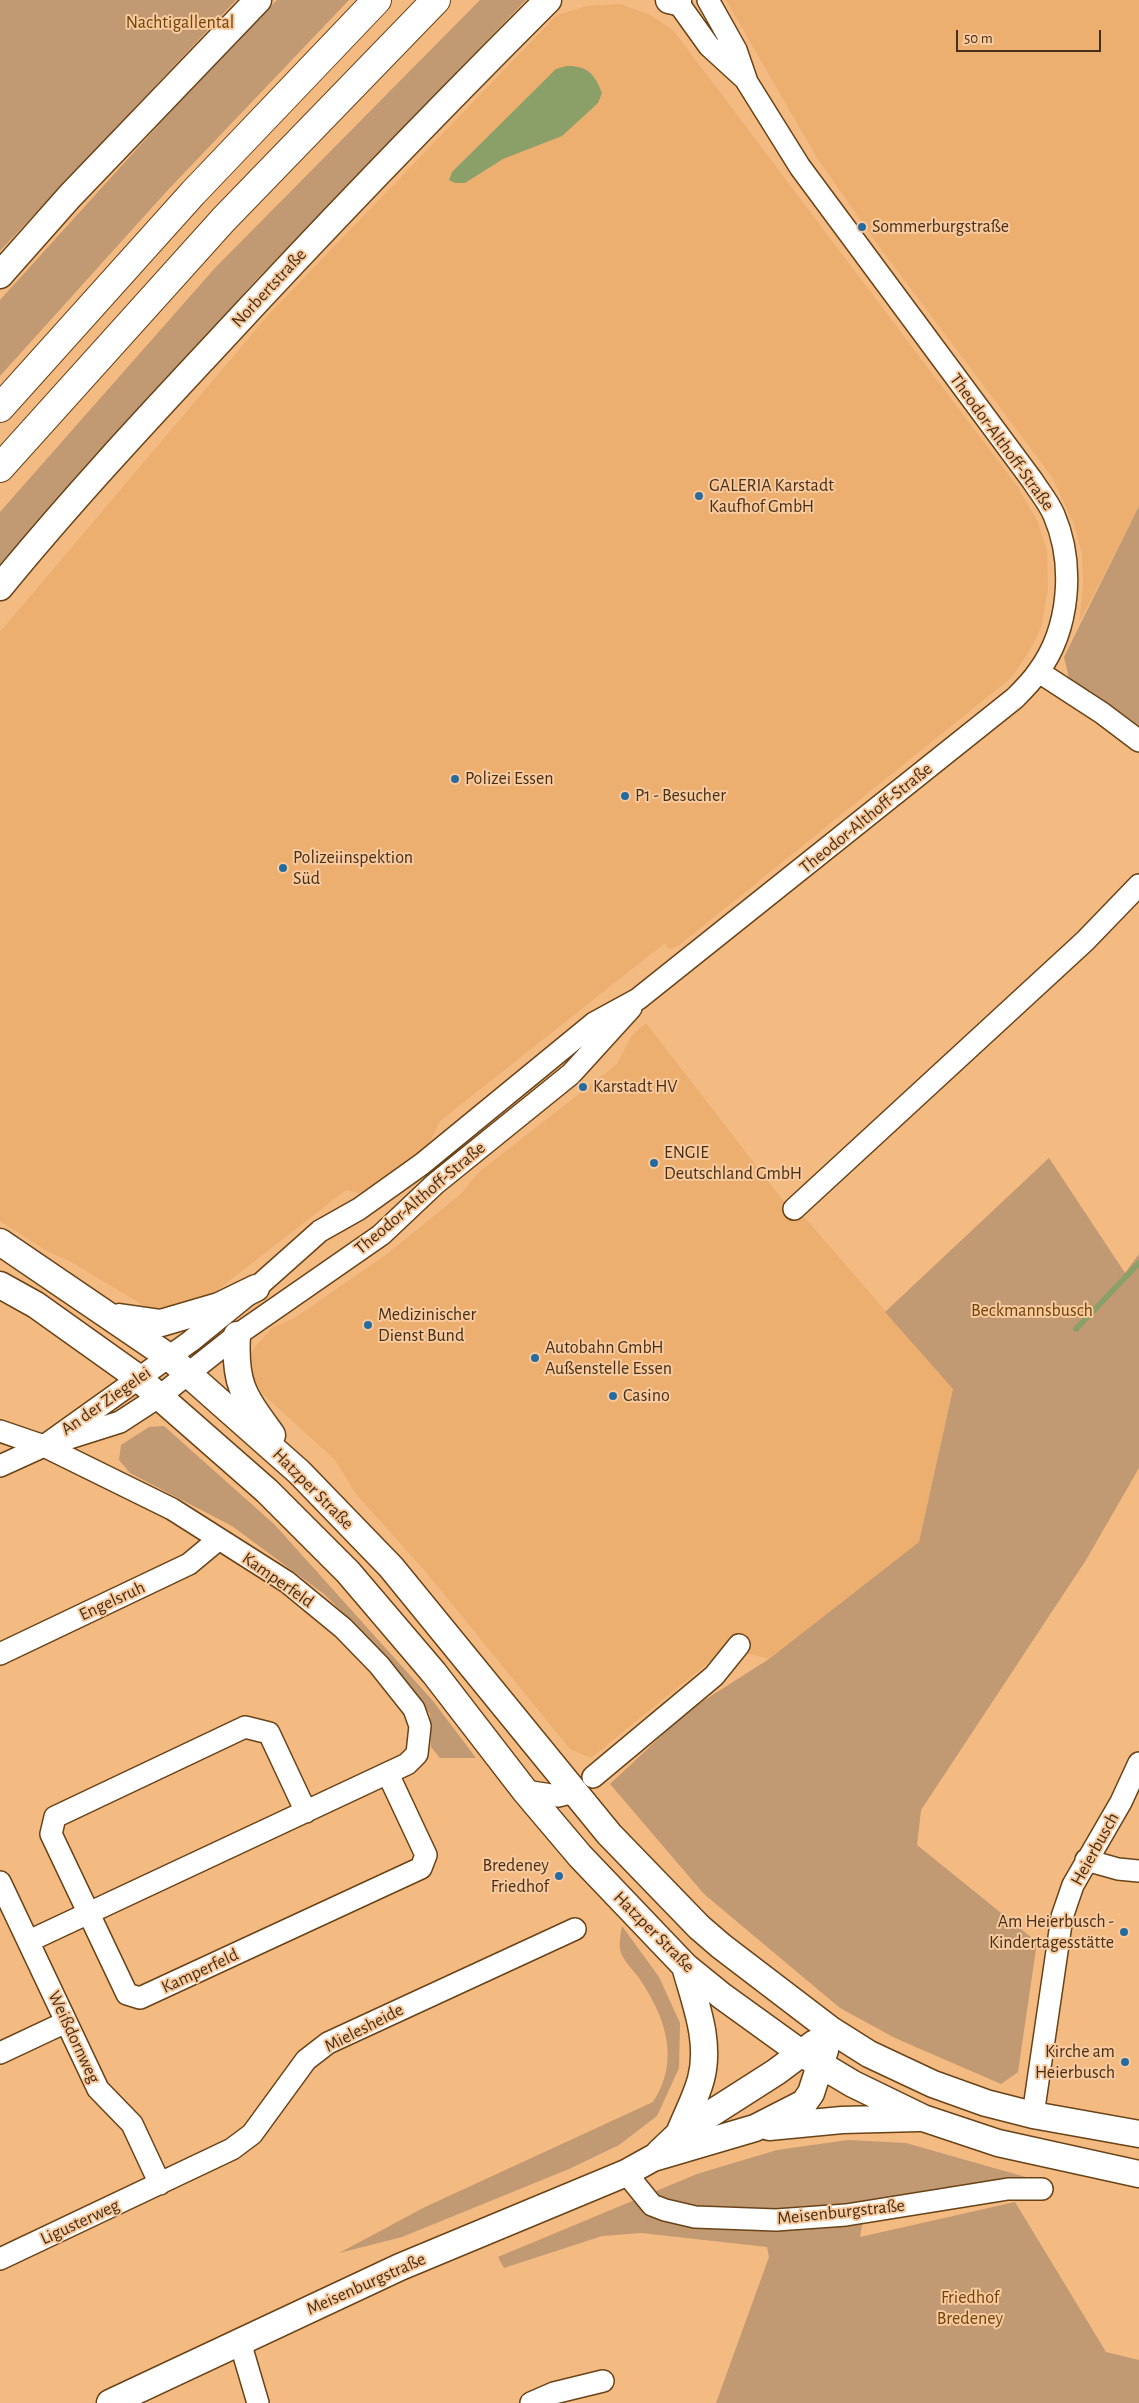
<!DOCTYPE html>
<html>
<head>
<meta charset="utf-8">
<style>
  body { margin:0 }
  #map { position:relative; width:1139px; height:2403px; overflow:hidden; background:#f3ba82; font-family:"Alegreya Sans",sans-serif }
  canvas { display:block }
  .scale { position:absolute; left:956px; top:30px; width:145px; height:22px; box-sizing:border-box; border:2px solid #462f18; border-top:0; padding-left:6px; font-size:15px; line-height:18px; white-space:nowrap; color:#462f18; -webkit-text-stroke:4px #f8ca9e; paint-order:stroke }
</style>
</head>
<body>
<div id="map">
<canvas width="1139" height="2403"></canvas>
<div class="scale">50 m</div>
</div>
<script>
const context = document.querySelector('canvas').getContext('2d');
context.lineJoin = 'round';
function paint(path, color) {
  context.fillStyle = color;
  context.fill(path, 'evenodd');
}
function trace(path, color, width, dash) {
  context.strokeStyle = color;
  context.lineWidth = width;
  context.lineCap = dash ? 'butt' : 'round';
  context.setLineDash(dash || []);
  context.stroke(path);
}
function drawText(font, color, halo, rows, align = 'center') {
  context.font = font + ' "Alegreya Sans",sans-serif';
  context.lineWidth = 4;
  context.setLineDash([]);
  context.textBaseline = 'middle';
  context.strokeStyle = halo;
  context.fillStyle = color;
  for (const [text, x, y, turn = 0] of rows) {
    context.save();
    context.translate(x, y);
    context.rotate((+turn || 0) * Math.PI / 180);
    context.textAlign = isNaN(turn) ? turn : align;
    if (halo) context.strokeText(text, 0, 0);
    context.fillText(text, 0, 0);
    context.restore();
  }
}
paint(new Path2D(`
  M726,0h413v506l-60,117 4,-39 -1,-30 -8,-30 -22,-47 -174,-232 -61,-87z
  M620,4l30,11 23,15 344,456 21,36 9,29 1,39 -7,38 -12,24 -18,26 -333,268 -9,3 -4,-6 -225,178 -12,25 -57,43 -12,4 -13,-3 -131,102 -47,17 -20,-1 -75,-45 -26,-12 -47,-30v-589l270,-319 287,-298 30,-9z
  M646,1023l149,193 5,-4 153,177 -34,153 -150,117 -43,-11 -135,110 -21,-9 -145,-178 -69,-77 -21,-34 -72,-66 -12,-19 -3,-13 6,-14 18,-20 24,-11 91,-63 74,-60 17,-21 139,-109 15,-29z`), '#edaf70');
paint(new Path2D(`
  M0,0h236l-236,251z
  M277,0h72l-183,192 -166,184v-76l202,-223z
  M480,0h46l-273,283 -253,287v-58l215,-244z
  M1139,506v226l-68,-45 -7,-30z
  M1049,1158l76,115 14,-19v214l-53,92 -165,250 -4,35 120,97 -19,130 -17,12 -106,-46 -55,-30 -136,-114 -94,-110 79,-74 80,-51 150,-117 34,-153 -68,-77z
  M164,1426l111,99 158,176 43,57h-36l-9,-11 -1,-33 -41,-55 -65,-65 -92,-68 -102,-53 -11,-13 2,-15 28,-18z
  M622,1926l37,51 21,46 -1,45 -22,48 -38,29 -50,24 -167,68 -63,16 86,-46 228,-105c28,-42 12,-86 -14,-124 -6,-8 -18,-20 -19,-29 -1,-7 1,-16 2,-23z
  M848,2140l58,3 123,35 -5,4 -159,26 -5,29 155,-35 91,150 33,8v43h-423l53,-146 -2,-10 -126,-14 -39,3 -98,32 -6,-11 199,-83 80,-24z`), '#c19972');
paint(new Path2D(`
  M566,66c22,0 28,7 36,27l-4,10 -36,33 -59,23 -38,24h-10l-6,-3 3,-8 104,-103z`), '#8aa068');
trace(new Path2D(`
  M1076,1329l63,-66`), '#8aa068', 5.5);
const minor = new Path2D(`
  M676,0l33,46 35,32
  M1039,672l63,41 37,28
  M794,1209l291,-268 54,-56
  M0,1431l44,15 128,63 115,73 56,46 36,37 35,44 6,17 -3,28 -10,10 -378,177
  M44,1446l147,-105 65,-53 64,-57 39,-22 63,-45 172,-141 44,-24 377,-301c8,-8 17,-17 23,-26 32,-43 37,-108 16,-157 -5,-12 -15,-24 -22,-35l-232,-313 -53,-85 -11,-32 -28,-50
  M0,1466l44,-20 76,-24 40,-26 77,-61 144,-100 54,-51 136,-110 60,-66
  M0,1654l189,-90 30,-25
  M593,1777l121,-101 25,-31
  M525,1791l33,5 16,-4
  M306,1812l-37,-79 -24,-6 -190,90 -4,17 76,160 13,4 281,-130 5,-13 -38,-81
  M1086,1860l32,9 21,2
  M0,1882l98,207 34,35 28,60
  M0,2053l66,-31
  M1033,2115l29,-198 11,-32 48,-83 18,-39
  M626,2173l26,32 13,5 30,7 81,3 70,-5 162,-26h34
  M0,2259l232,-110 20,-15 54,-74 22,-17 247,-114
  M240,2342l18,61
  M531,2403l23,-10 49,-12`);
const major = new Path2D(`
  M669,0l9,2
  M0,275l70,-79 188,-196
  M0,587c68,-83 142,-163 215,-241 109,-118 220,-233 333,-346
  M0,1242l169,115 130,115 92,95 218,267 90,93 22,19 110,84 38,24 64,30 53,19 47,12 106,19
  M0,1285l36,20 101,72 130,114 81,81 86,101 91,118 55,65 105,110 37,30 79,57 52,31 70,34 75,25 141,31
  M119,1317l42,6 58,-17 37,-18
  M237,1335c-3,50 7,61 35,100
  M769,2127l73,-7 77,-2
  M679,2134c7,-18 17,-36 22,-55 10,-38 -6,-76 -16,-113
  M659,2153l20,-19 97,-62 39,-29
  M110,2403l290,-136 226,-94 27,-15 102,-30 49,-25 7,-10 14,-43`);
const highway = new Path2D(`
  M0,408l193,-215 184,-193
  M0,468l224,-249 212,-219`);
trace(minor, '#694317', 24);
trace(major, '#694317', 29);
trace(highway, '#694317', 30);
trace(minor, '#fff', 21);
trace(major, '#fff', 26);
trace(highway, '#fff', 28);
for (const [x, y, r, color] of [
  [862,227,5,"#266ba0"],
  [699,496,5,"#266ba0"],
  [455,779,5,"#266ba0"],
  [625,796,5,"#266ba0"],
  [283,868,5,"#266ba0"],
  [583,1087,5,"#266ba0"],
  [654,1163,5,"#266ba0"],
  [368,1325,5,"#266ba0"],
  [535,1358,5,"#266ba0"],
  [613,1396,5,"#266ba0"],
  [559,1876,5,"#266ba0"],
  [1124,1932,5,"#266ba0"],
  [1125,2062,5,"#266ba0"]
]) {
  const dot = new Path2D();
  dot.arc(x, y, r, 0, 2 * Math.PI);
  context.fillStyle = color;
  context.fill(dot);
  trace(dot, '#f8ca9e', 2);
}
drawText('18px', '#6f430c', '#f8ca9e', [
  ["Nachtigallental",180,23],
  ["Beckmannsbusch",1032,1311],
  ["Friedhof",970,2298],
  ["Bredeney",970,2319]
]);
drawText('18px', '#462f18', '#f8ca9e', [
  ["Sommerburgstraße",872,227],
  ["GALERIA Karstadt",709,486],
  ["Kaufhof GmbH",709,507],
  ["Polizei Essen",465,779],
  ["P1 - Besucher",635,796],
  ["Polizeiinspektion",293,858],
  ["Süd",293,879],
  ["Karstadt HV",593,1087],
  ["ENGIE",664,1153],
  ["Deutschland GmbH",664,1174],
  ["Medizinischer",378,1315],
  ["Dienst Bund",378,1336],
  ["Autobahn GmbH",545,1348],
  ["Außenstelle Essen",545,1369],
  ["Casino",623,1396],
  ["Bredeney",549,1866,"right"],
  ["Friedhof",549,1887,"right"],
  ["Am Heierbusch -",1114,1922,"right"],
  ["Kindertagesstätte",1114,1943,"right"],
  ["Kirche am",1115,2052,"right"],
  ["Heierbusch",1115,2073,"right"]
], 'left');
drawText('18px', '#462f18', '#f8ca9e', [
  ["Norbertstraße",269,288,-47],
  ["Theodor-Althoff-Straße",1002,442,54],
  ["Theodor-Althoff-Straße",866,818,-39],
  ["Theodor-Althoff-Straße",420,1198,-40],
  ["An der Ziegelei",106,1401,-35],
  ["Hatzper Straße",313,1489,45],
  ["Kamperfeld",278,1580,35],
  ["Engelsruh",112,1601,-25],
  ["Heierbusch",1095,1849,-61],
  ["Hatzper Straße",654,1932,45],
  ["Kamperfeld",200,1971,-25],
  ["Mielesheide",364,2028,-27],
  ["Weißdornweg",74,2037,65],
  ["Meisenburgstraße",841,2212,-6],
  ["Ligusterweg",80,2222,-25],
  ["Meisenburgstraße",366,2284,-24]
]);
</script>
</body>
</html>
